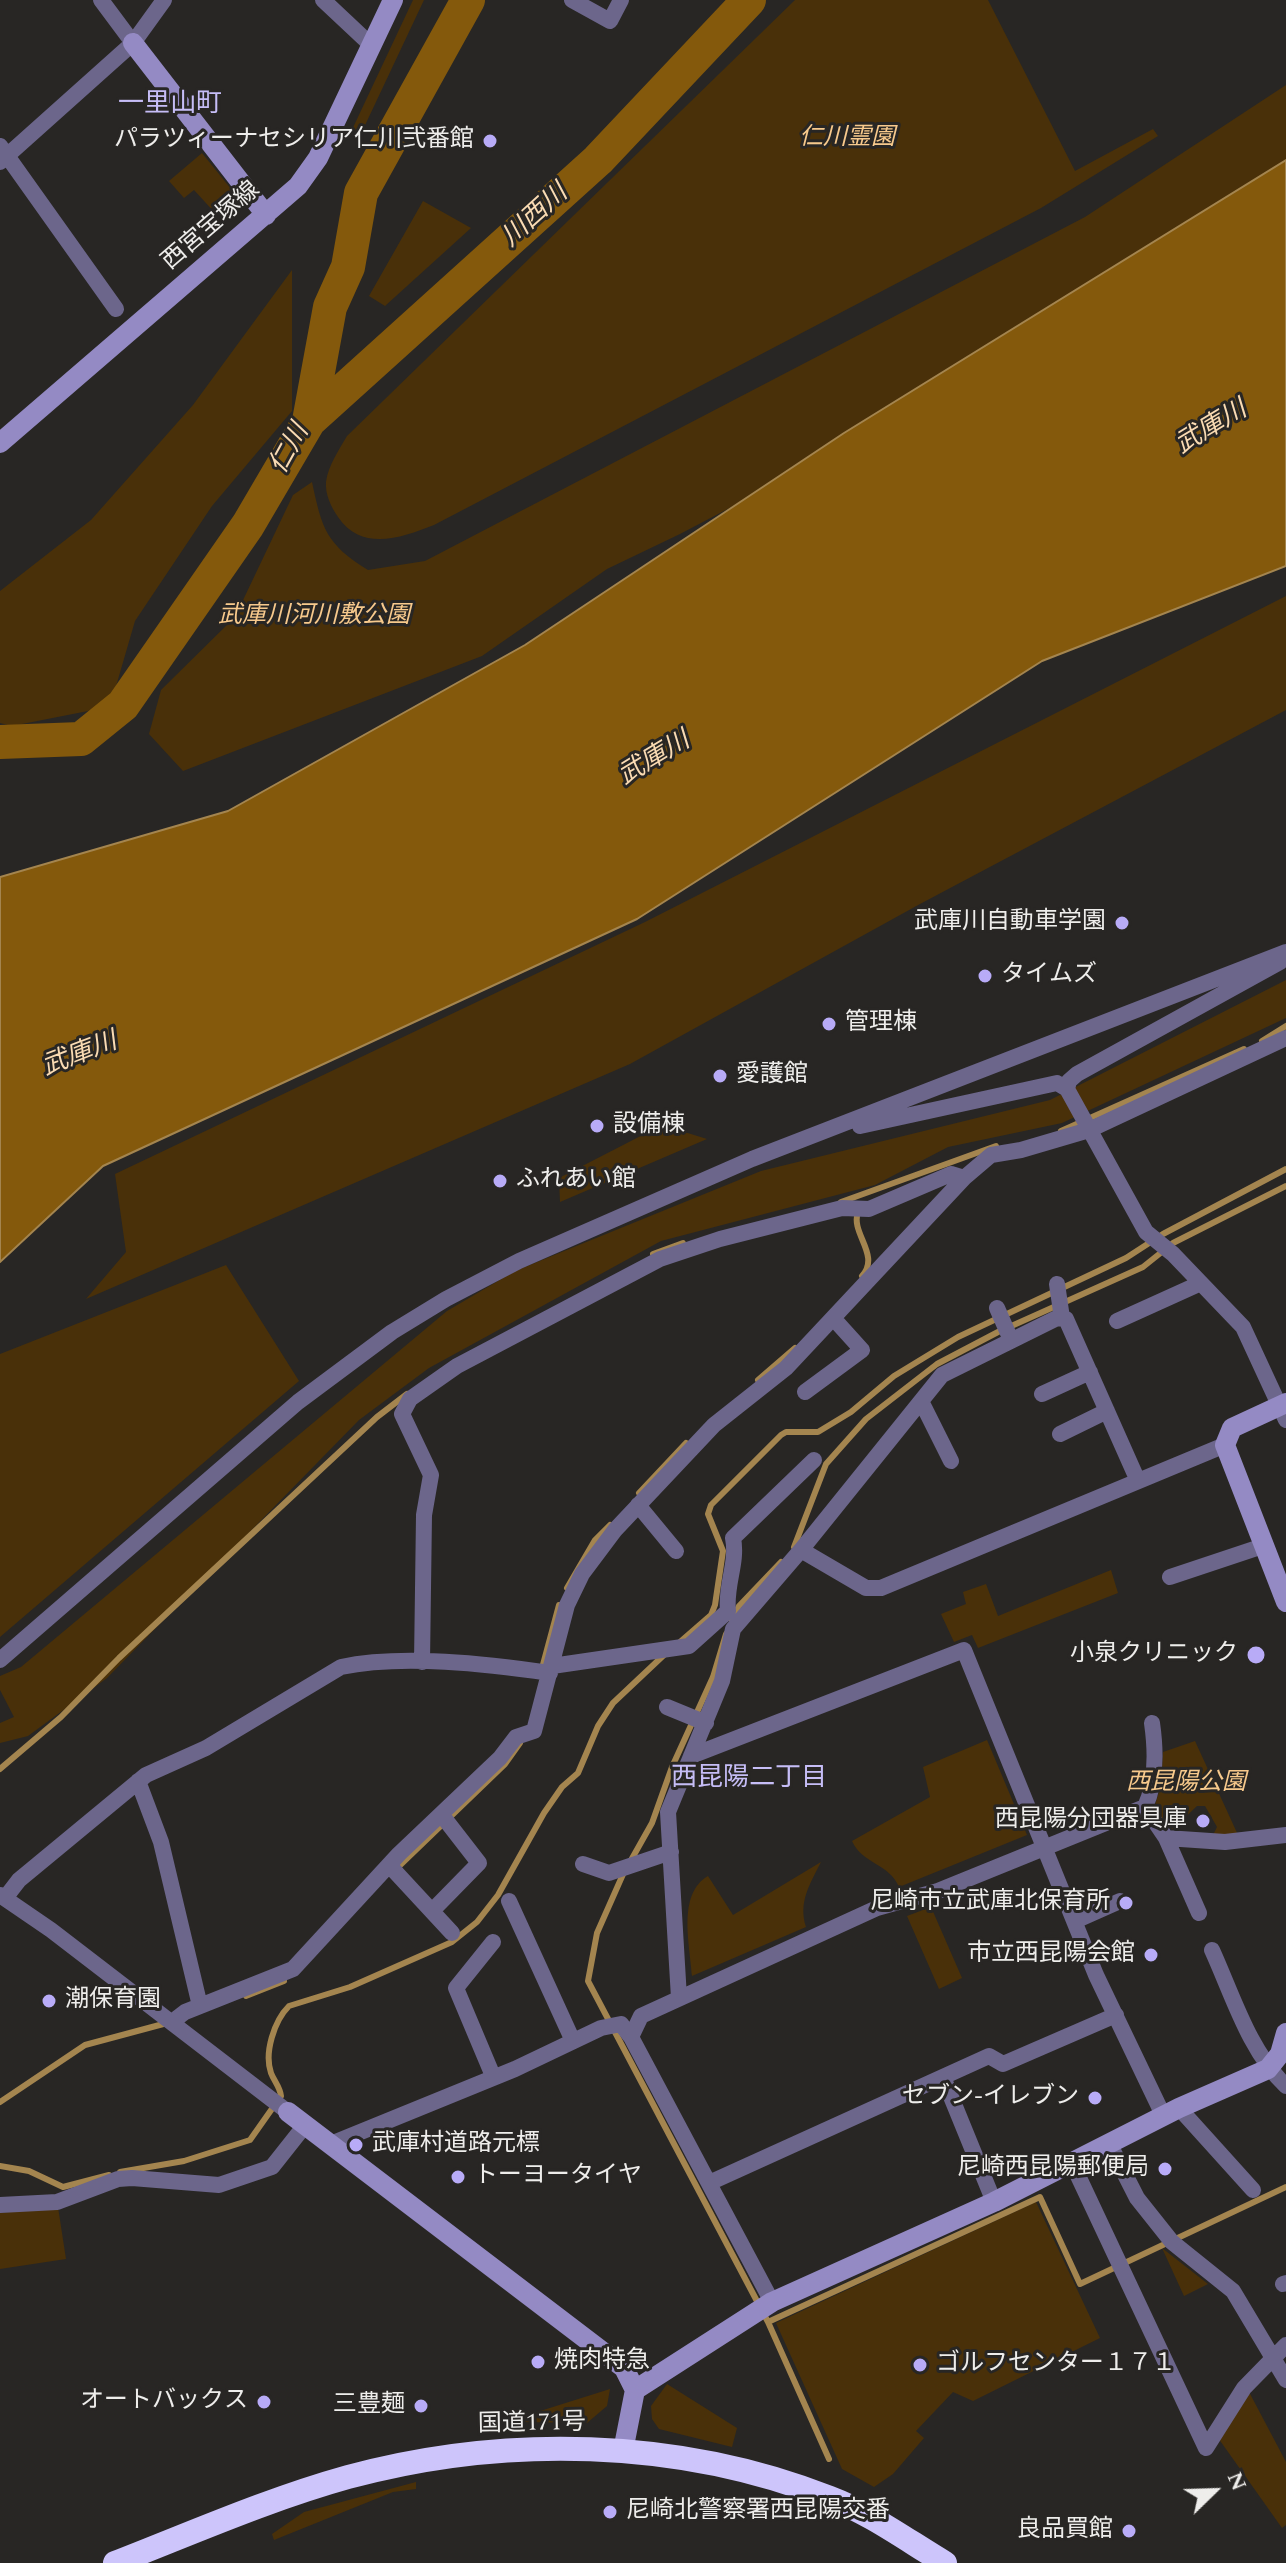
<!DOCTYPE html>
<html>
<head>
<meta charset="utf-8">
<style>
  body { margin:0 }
  #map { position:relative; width:1286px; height:2563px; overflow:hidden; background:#282624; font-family:Spectral,serif }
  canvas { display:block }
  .north { position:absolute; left:1174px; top:2451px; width:80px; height:80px; -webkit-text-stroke:6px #282624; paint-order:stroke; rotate:67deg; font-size:22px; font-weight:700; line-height:32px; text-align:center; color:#eeedeb }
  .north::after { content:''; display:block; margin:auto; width:28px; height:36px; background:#eeedeb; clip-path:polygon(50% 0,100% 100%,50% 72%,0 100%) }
</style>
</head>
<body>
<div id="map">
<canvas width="1286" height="2563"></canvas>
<div class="north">N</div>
</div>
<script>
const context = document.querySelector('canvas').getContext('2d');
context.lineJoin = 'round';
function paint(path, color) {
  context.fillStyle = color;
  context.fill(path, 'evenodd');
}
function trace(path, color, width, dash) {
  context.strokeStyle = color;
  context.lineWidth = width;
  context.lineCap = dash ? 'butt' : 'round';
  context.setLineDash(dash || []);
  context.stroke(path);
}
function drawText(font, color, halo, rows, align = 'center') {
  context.font = font + ' Spectral,"Noto Sans JP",serif';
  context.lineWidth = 6;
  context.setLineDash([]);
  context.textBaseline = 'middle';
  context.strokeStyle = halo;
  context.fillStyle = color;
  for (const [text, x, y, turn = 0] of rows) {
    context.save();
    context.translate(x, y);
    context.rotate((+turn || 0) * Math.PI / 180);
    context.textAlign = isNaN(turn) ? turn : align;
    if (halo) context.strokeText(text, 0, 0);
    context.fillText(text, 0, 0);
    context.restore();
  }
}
paint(new Path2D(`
  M413,0h11l-65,138 -9,-4z
  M795,0h193l87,171 78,-42 5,7 -117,72 -607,317c-33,13 -72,27 -96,-8 -7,-10 -13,-23 -12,-35 2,-16 13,-32 21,-46z
  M1286,85v103l-263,166 -343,180 -73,35 -125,87 -299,115 -34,-37 12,-44 74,-73 58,-122 19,-13c10,47 14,62 56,88l57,-9 660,-344z
  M202,153l34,42 -20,19 -22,-24 -10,8 -15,-17z
  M423,201l48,27 -86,78 -16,-10z
  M292,270v141l-80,95 -77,115 -23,79 -24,11 -76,15 -12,-3v-132l91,-71 102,-115z
  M1286,596v114l-366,194 -290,160 -544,235 40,-47 -11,-78 530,-252z
  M1286,980v38l-224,105 -114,24 -73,38 -214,56 -232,127 -70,52 -252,258 -79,58 -28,7v-20l14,-6 -14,-27v-14l21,-9 426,-356 68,-40 246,-100 289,-71z
  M662,1125l45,14 -147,63 -1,-24z
  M226,1265l73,116 -299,256v-283z
  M1111,1570l7,23 -140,55 -6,-13 -18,7 -13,-28 25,-10 -3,-12 23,-8 12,32z
  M987,1740l40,95 -128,52c-10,-24 -37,-23 -47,-46l78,-44 -7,-30z
  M1195,1741l43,94 -26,2 5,-10 -12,-21h-8l-24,23 -20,-18 8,-25 2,-34z
  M821,1862c-11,22 -23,40 -15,65l-114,49c-2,-32 -15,-82 16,-100l25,39z
  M931,1907l31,71 -23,11 -32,-73z
  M1036,2202l64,136 -127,63 -20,-9 -37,39 8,7 -31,36 -19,13 -32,-18 -66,-146z
  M58,2207l8,52 -66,10v-56z
  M1162,2248l46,36 -24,12z
  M667,2384l70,44 -5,19 -73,-18 -7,-10 -1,-13z
  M610,2389l-3,17 -20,17 -68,-1 -1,-4z
  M1248,2390l38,72v63l-4,3 -66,-93z
  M416,2482v7l-23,3 -119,48 -2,-6 32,-22z`), '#493009');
const water = new Path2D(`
  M1286,160v406l-244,95 -405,258 -534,247 -103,96v-385l228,-66 297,-166 319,-212z`);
paint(water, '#84590c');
trace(water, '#a4854f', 2);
trace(new Path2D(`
  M1262,1041l24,-15
  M1061,1131l183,-82
  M841,1202l155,-56
  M858,1212c-8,21 23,43 4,64
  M653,1254l30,-11
  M758,1380l37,-32
  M639,1493l47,-50
  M794,1547l32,-83 40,-45 71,-55 61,-32 145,-65 30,-24 113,-57
  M567,1588l28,-48 15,-15
  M732,1620l7,-14 42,-44
  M680,1642l31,-27 4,-10 8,-54 -15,-37 3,-9 70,-70 5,-3h32l33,-20 43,-36 64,-39 168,-79 37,-24 123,-65
  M541,1672l18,-67
  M0,1769l61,-52 58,-59 258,-241 30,-23
  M630,1862l22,-39 20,-56 41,-90 13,-43
  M396,1869l109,-105 15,-21
  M624,1872l-27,61 -9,48 180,341 61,137
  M246,1996l38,-15
  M0,2102l85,-57 82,-22
  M0,2166l29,5 34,16 46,-12
  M120,2172l64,-11 66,-21 31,-44c-1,-9 -7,-15 -10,-23 -7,-20 3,-52 18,-67l61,-19 102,-45 25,-20 21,-27 46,-82 18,-26 16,-14 20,-47 15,-23 52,-49
  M768,2322l272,-125 40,87 206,-97`), '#a4854f', 6);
trace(new Path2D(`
  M309,421l289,-261 151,-160
  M0,742l81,-3 42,-34 125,-180 61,-104 21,-114 18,-40 13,-74 107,-193`), '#84590c', 34);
trace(new Path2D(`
  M101,0l32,43
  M323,0l48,45
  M572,0l38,21 11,-21
  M0,146l116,163
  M0,162l133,-119 31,-43
  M1067,1089l79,143 27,22 70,73 43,93
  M860,1126l197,-43 10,6 2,-8 8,-7 203,-112
  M1057,1284l5,34
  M997,1308l14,32
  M1117,1321l84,-38
  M805,1392l57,-42 -28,-31
  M1042,1394l48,-22
  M921,1401l30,60
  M1060,1434l47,-23
  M638,1505l38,46
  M801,1550l141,-175 115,-57 9,1 72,162
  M1170,1577l93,-31
  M0,1660l298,-258 94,-70 54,-33 73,-38 233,-102 534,-207
  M422,1662l2,-147 7,-40 -29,-61 8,-15 47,-33 203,-107 60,-20 122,-31 27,1 82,-35 13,4
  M552,1666l137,-20 39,-35c-3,-26 10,-48 5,-73l81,-78
  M667,1707l39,16
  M1152,1723c4,28 5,58 -7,84l21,31 33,75
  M691,1756l273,-106 132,325 68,142
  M138,1781l23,61 39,164
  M1166,1838l59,4 61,-7
  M583,1864l26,9 62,-21
  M389,1865l63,68
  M0,1895l51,35 237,182
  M5,1898l14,-18 127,-105 60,-27 135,-81c61,-13 147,-3 209,6
  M509,1901l64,140
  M432,1911l47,-48 -38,-49
  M1075,1921l45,-20
  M493,1942l-37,46 37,88
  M1212,1950c21,46 37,101 74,136
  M679,1998l-11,-186 54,-131 11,-52 68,-79 65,38h15l344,-143
  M172,2022l13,-10 108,-43 106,-115 101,-96 16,-21 18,-6 33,-126 15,-31 33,-44 99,-105 72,-57 178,-190 27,-23 30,-5 68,-20 197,-92
  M943,2077l51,125
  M1179,2108l74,82
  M331,2144l184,-75 86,-41 20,-4 10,13
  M1110,2145l27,53 35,44 61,49 53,89
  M1072,2163l134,285 38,-60 42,-43
  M709,2183l280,-127 14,8 113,-49
  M0,2205l57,-3 61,-23 14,-1 87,7 53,-18 34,-43
  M1283,2284l3,-1
  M772,2302l-141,-265 10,-21 236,-108 61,-17 207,-84`), '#6c668b', 16);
trace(new Path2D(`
  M133,43l133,172
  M0,443l298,-257 20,-28 75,-158
  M1286,1403l-54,25 -7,17 61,157
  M288,2112l336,256 11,22 -12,61
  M635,2390l137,-88 222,-100 185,-94 89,-39 12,-15 6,-21`), '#948ac4', 20);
trace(new Path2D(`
  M115,2563c77,-30 154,-64 233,-86 156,-42 330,-39 482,21 40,15 78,43 115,65`), '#cdc5fb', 24);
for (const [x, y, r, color] of [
  [490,141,8,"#b8abf7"],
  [1122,923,8,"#b8abf7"],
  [985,976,8,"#b8abf7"],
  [829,1024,8,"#b8abf7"],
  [720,1076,8,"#b8abf7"],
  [597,1126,8,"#b8abf7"],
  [500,1181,8,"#b8abf7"],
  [1256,1655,10,"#b8abf7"],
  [1203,1821,8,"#b8abf7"],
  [1126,1903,8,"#b8abf7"],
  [1151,1955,8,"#b8abf7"],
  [49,2001,8,"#b8abf7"],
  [1095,2098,8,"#b8abf7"],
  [356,2145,8,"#b8abf7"],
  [1165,2169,8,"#b8abf7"],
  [458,2177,8,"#b8abf7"],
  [538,2362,8,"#b8abf7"],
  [920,2365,8,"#b8abf7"],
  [264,2402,8,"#b8abf7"],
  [421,2406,8,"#b8abf7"],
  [610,2512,8,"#b8abf7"],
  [1129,2531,8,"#b8abf7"]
]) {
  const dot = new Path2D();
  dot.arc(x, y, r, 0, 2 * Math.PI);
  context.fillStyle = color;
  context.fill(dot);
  trace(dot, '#282624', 3);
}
drawText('italic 24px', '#f7c98c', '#282624', [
  ["仁川霊園",847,139],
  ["武庫川河川敷公園",314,617],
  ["西昆陽公園",1186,1784]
]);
drawText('24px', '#eeedeb', '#282624', [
  ["パラツィーナセシリア仁川弐番館",474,141],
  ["武庫川自動車学園",1106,923],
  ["タイムズ",1001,976,"left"],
  ["管理棟",845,1024,"left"],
  ["愛護館",736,1076,"left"],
  ["設備棟",613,1126,"left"],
  ["ふれあい館",516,1181,"left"],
  ["小泉クリニック",1238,1655],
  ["西昆陽分団器具庫",1187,1821],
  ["尼崎市立武庫北保育所",1110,1903],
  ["市立西昆陽会館",1135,1955],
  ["潮保育園",65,2001,"left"],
  ["セブン-イレブン",1079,2098],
  ["武庫村道路元標",372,2145,"left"],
  ["尼崎西昆陽郵便局",1149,2169],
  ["トーヨータイヤ",474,2177,"left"],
  ["焼肉特急",554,2362,"left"],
  ["ゴルフセンター１７１",936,2365,"left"],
  ["オートバックス",248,2402],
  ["三豊麺",405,2406],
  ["尼崎北警察署西昆陽交番",626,2512,"left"],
  ["良品買館",1113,2531]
], 'right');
drawText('24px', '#eeedeb', '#282624', [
  ["西宮宝塚線",212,227,-41],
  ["国道171号",532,2425,-1]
]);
drawText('26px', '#c6bdf6', '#282624', [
  ["一里山町",170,106],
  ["西昆陽二丁目",749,1780]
]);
drawText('italic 26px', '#fadbb3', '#282624', [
  ["川西川",536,217,-42],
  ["武庫川",1212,429,-31],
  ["仁川",291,450,-61],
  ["武庫川",655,760,-31],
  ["武庫川",80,1056,-21]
]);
</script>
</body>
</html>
